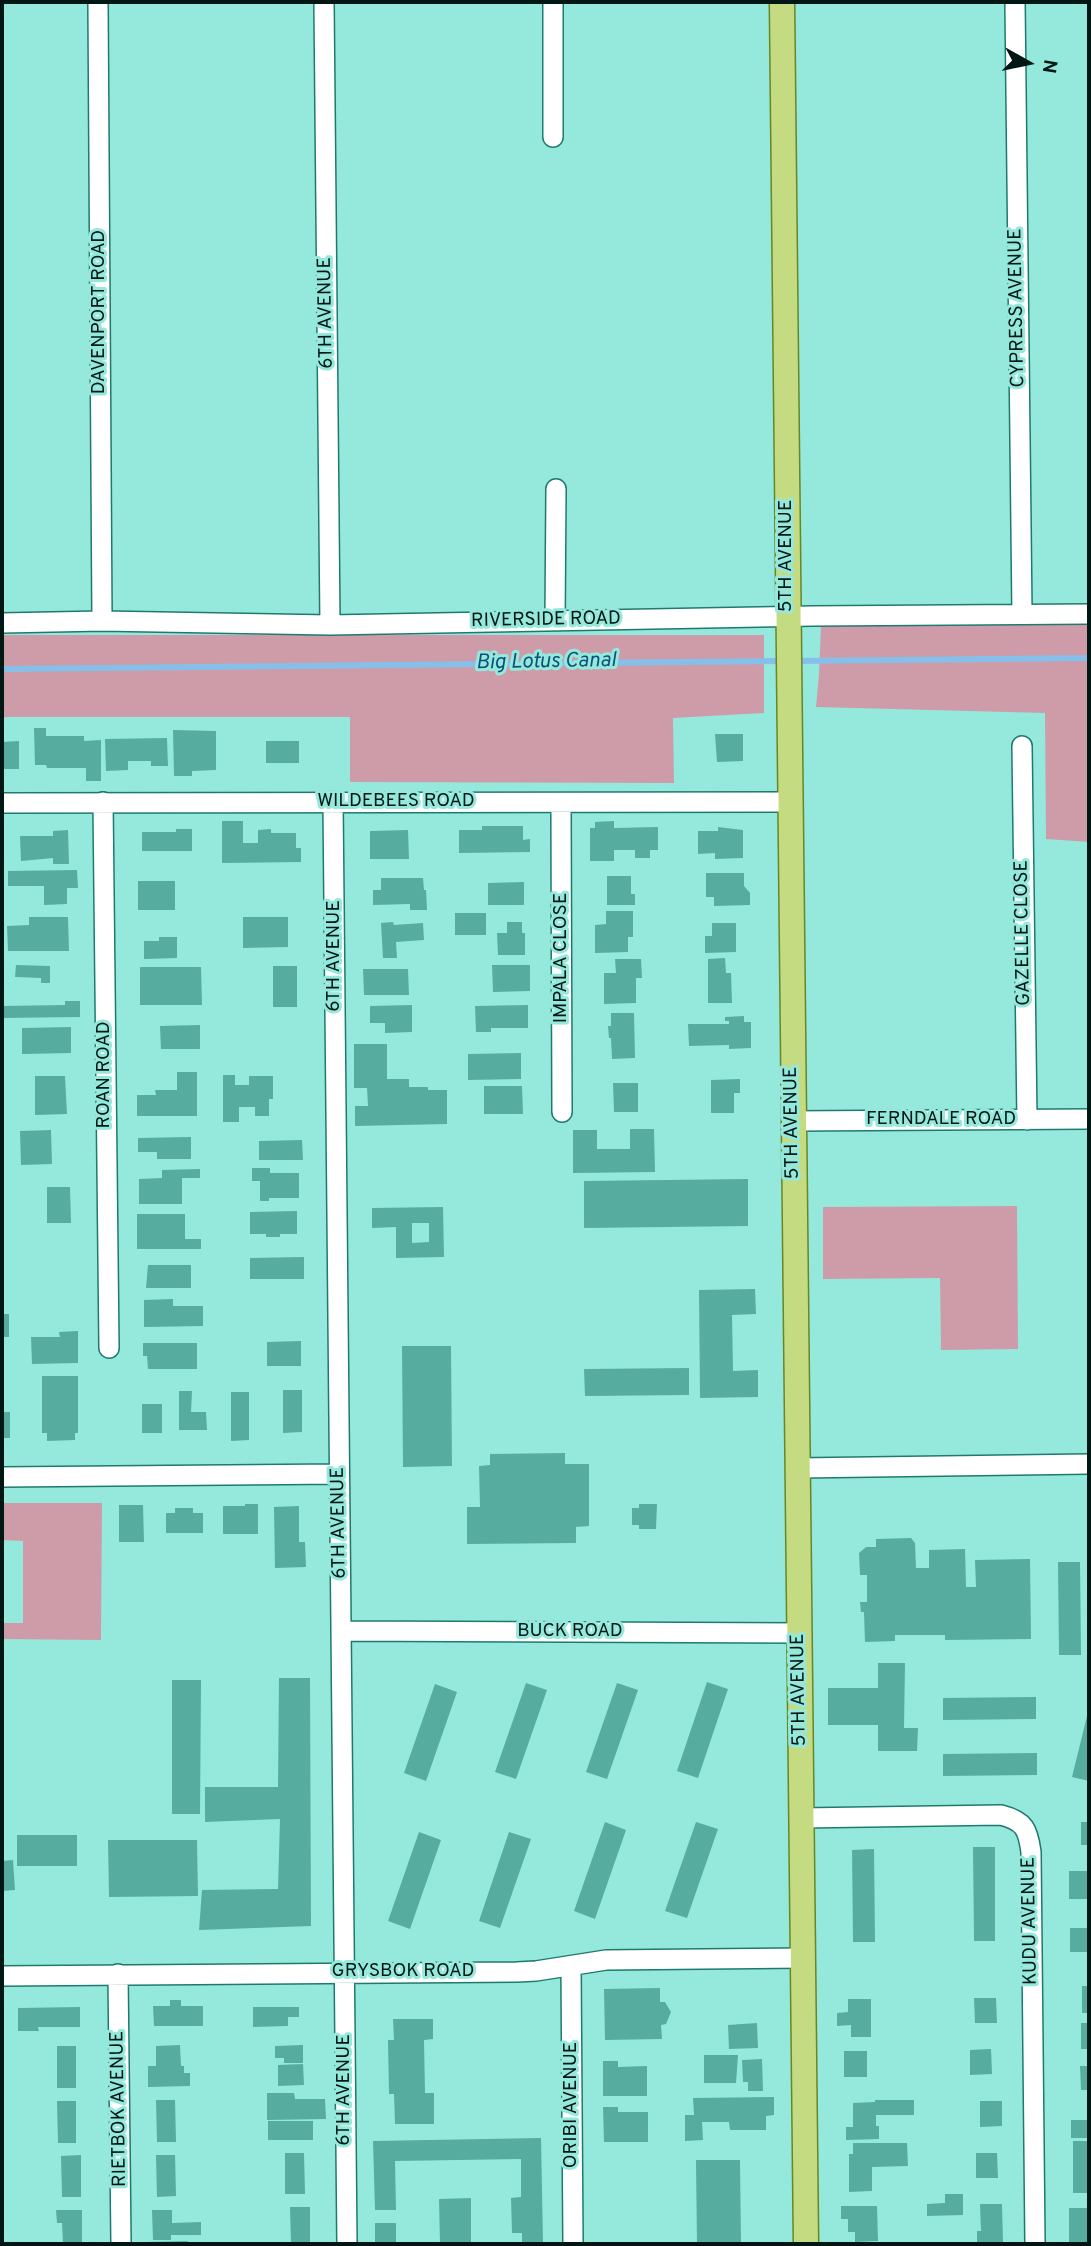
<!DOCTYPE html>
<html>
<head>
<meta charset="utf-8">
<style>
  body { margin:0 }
  #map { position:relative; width:1091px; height:2246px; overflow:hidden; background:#95e9dc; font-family:Overpass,sans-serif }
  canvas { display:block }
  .frame { position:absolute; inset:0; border:4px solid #001714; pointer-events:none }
  .north { position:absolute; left:993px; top:28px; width:70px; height:70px; -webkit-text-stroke:5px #95e9dc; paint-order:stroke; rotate:99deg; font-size:19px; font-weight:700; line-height:28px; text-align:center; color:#001714 }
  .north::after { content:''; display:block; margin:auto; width:24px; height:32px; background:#001714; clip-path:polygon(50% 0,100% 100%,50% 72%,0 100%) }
</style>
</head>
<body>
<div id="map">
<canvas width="1091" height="2246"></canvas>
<div class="frame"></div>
<div class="north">N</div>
</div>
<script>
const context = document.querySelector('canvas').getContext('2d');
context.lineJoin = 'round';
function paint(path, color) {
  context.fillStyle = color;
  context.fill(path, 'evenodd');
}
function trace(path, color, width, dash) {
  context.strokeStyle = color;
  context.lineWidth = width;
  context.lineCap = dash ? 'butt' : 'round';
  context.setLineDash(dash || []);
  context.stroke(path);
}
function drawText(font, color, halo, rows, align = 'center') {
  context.font = font + ' Overpass,sans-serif';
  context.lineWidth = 6;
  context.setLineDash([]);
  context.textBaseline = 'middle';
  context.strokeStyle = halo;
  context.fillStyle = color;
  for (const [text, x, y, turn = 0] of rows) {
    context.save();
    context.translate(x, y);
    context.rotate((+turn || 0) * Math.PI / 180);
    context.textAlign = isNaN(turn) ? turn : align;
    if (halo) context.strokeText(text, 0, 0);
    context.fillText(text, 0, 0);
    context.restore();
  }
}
paint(new Path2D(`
  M1089,623v219l-43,-3 -1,-126 -229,-6 3,-33 2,-48z
  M2,635h762v78l-91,5 1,65 -324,-1v-65h-348z
  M1017,1206l1,143 -77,1 -1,-72 -117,1v-72z
  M2,1503h100l-1,137 -99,-1v-16h21v-82l-21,-1z`), '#ce9ca8');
trace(new Path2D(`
  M794,661l295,-3
  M2,669l781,-8`), '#87bfeb', 6);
paint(new Path2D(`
  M34,728h12v8h38v5l17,-1v41h-15v-13h-39l-1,-3h-11z
  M173,730l43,1v39l-24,1v5h-18z
  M715,734h28v27l-26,1z
  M167,738l1,28h-17v-5h-23v9l-22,1 -1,-32z
  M19,741v28h-17v-27z
  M266,741h33v22h-33z
  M222,821h21v22h15v-13l13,-1v4h25v15h5v14l-79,1z
  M614,821v7l44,-1v23h-8v8h-15v-8h-21v11h-24v-33h5v-6z
  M482,826h41v14l7,-1v13l-71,1v-23h23z
  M718,827l25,3v28l-28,1v-6l-17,1v-23h20z
  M176,829h16v22h-50v-19h34z
  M68,830l1,34h-16v-6l-32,3 -1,-25h33v-5z
  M408,830l1,29h-39v-28z
  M77,870l1,18h-11v16l-23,1v-19h-36v-15z
  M706,873h38v13l6,7v12l-36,1v-9h-8z
  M607,876h24v18h4v11h-28z
  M381,878h42l1,12h2l1,20h-17v-6l-37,1v-15h8z
  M138,881h37v29h-37z
  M524,882v23h-36v-22z
  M606,911h27v26h-5v15l-33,1v-28l11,-1z
  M455,913h31v22h-31z
  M29,917h39l1,34h-61l-1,-25 22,-1z
  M243,917h45v30l-45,1z
  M393,922l1,3 29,-2 1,17 -28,2 1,16h-14l-2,-35z
  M507,922h15v11h3v22h-27l-1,-22h10z
  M712,923h24v29l-31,1v-17h7z
  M159,937h18v21l-33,1v-18h15z
  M725,958l1,15h5l1,30h-24v-44z
  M615,959h26l1,19h-6v25l-32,1v-31h12z
  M16,965l34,1v17h-9v-5l-26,-1z
  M492,965h38v26l-37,1z
  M273,966h24v41h-24z
  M140,967h61l1,38h-62z
  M363,969h45l1,26h-45z
  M65,1001h15v16l-78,1v-12l63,-1z
  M412,1005v27l-27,1v-10h-15v-17z
  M528,1005v23h-37v4h-15l-1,-26z
  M611,1013h23l1,45 -23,1 -1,-21h-2l-1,-12h3z
  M744,1016v6h7v26l-22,1v-4l-40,1 -1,-22h41v-3h-4v-4z
  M200,1025v24h-39l-1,-23z
  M71,1027v26l-49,1v-26z
  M354,1044h33v35h22v8h19v3h19v34l-92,2v-20h13l-1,-18h-13z
  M521,1053v26l-53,1v-26z
  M177,1072h20v44h-60v-21h19l-1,-5h22z
  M223,1075h12v10h14v-9h24v23h-4v17h-14v-9h-16v15h-16z
  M35,1076h30l2,38 -32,1z
  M740,1079v14h-6v20h-23v-33z
  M613,1083h25v29h-24z
  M484,1086h38l1,28h-39z
  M630,1129h24l1,43 -82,1v-43h24v19h33z
  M51,1130l1,34 -31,1 -1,-34z
  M191,1137v22h-34v-7h-19v-14z
  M302,1140l1,20h-44v-19z
  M252,1168h18v5h29v25h-30v3h-9v-20h-8z
  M200,1169v9h-18v26h-43v-25l23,-1v-8z
  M748,1179v47l-164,2v-47z
  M47,1187h23l1,36h-24z
  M443,1207l1,50 -48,1v-31l-24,1v-20zM412,1223h17v19l-17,1z
  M297,1211v23h-17v3h-14v-3h-16v-22z
  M137,1214h48v25h16v10h-64z
  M304,1257v22h-54v-21z
  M148,1265h43v23h-45z
  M755,1289l1,25 -24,1 1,56 25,-1v27l-58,1 -1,-108z
  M173,1299v7h30v20l-59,1v-27z
  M2,1314h7v23h-7z
  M78,1331v32l-46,1 -1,-27h29l-1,-5z
  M301,1341v25h-34v-24z
  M143,1343h54v26h-49l-1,-13h-4z
  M402,1346h49l1,120 -49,1z
  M689,1368v27l-104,1 -1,-27z
  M42,1376h36v57h-3v7l-28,1v-8h-5z
  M283,1390h19v42l-19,1z
  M179,1391h13l-1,21h15l1,18h-28z
  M231,1392h18v48l-18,1z
  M142,1404h20v29h-20z
  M2,1412h8v26h-8z
  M565,1453v11h24v62l-13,1v16l-109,1v-37h13l-1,-41 11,-1v-11z
  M245,1504h13v30h-35v-28h22z
  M639,1504h18l-1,25h-17v-4h-7v-17h7z
  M119,1505h24l1,37h-25z
  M299,1506v36h6l1,25 -31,1 -1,-61z
  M175,1508h18v5h10v20h-37v-20h9z
  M911,1538l4,5 1,25h13v-18l36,-1 1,38h10l-1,-27 55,-1 1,80 -86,1v-5h-50v6l-30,1 -1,-30h-3l-1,-10h7v-27h-7l-1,-22 7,-6h10v-8z
  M1058,1562h22l1,93h-22z
  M878,1663h27l-1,65h14l-1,23h-39v-26h-50v-37h50z
  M279,1678h31l1,248 -112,4 3,-40 76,-1 2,-70 -75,3v-35h73z
  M172,1680h29l-1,134h-28z
  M707,1682l21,7 -30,89 -21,-7z
  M526,1683l21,7 -31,89 -21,-7z
  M617,1683l21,7 -31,89 -21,-7z
  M435,1684l22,8 -31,89 -22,-8z
  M1036,1697v22l-93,1v-22z
  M1088,1712h1v69l-17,-4z
  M1037,1753v22l-94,1v-22z
  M605,1822l21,8 -31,89 -21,-8z
  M696,1822l22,7 -31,89 -22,-7z
  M1081,1822h8v23h-8z
  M419,1832l22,8 -31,89 -22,-8z
  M509,1832l22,7 -31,89 -21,-7z
  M17,1835h60v31h-60z
  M108,1840h89l1,56 -89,1z
  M973,1847h22v94h-21z
  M874,1849l1,93h-22l-1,-92z
  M13,1860l2,30 -13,1v-30z
  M1069,1871h20v28h-20z
  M1070,1928h19v24h-19z
  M1082,1986h7v27h-7z
  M660,1988v14h5l6,10 -5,12 -5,1 1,14 -57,1 -1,-51z
  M974,1998h22l1,25h-22z
  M848,1999h23v38h-20v-12l-14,1v-13l11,-1z
  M170,2000h11v6h22v20h-49l-1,-20h17z
  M80,2007v20h-42l1,4h-21v-23z
  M253,2007h46v10h-11v9l-35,1z
  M393,2019h40v20l-9,1 1,53h9v31h-39l-1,-30h-5l-1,-54h6z
  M757,2023l1,25 -29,1 -1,-24z
  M1081,2023h8v26h-8z
  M180,2045l1,21h3v7h6v13l-42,1v-21h8v-20z
  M303,2045v18h-19v-5h-9v-12z
  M57,2046h19v42h-19z
  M991,2049l1,25 -22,1v-25z
  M844,2051h23v26h-23z
  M704,2055h34l-2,28h-32z
  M762,2059l1,32h-15v-9h-5l-1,-22z
  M603,2061h15v6l29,-1v30h-44z
  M303,2064l1,21 -26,1v-21z
  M1080,2066h9v24h-8z
  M267,2093h27l1,6h30l1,20 -59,1z
  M774,2097v18l-8,1v14h-36l-1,-8h-27l1,18 -18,1v-26h9l-1,-17z
  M156,2100h19l1,42h-19z
  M875,2100h39v15h-38v11h3v13l-33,1v-13h7v-24l22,-1z
  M57,2101h19v42h-18z
  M980,2101h22v25l-22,1z
  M603,2107h15v5h30v30h-44z
  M1071,2120h18v18h-18z
  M268,2121h45v19h-45z
  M541,2138l2,106h-21v-11h-10l-1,-35 10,-1v-38l-126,2 1,49h-21l-2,-69z
  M1073,2141h16v52h-16z
  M853,2143h54l1,23 -36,1v24l-23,1v-38h4z
  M285,2153h19l1,41h-20z
  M976,2153h21l1,25h-22z
  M81,2155v42h-19l-1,-41z
  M156,2155h19l1,41 -19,1z
  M696,2160h44l1,84h-44z
  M945,2194h18v21l-36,1v-12l18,-1z
  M471,2198v46h-31l-1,-45z
  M980,2204h22l1,38 -26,1v-12h4z
  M841,2206h36l1,35 -23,1v-10h-7v-13h-7z
  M290,2207h20v37h-19z
  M1069,2208h20v36h-20z
  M56,2210h26v34h-19l-1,-21h-5z
  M152,2210h20v13l29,-1v13h-30v5h-18z
  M375,2223h21v21h-21z
  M188,2241v3h-45v-2z`), '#55ac9f');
const minor = new Path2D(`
  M98,2l4,619
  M324,2l6,623
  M1015,2l7,612
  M553,137v-135
  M555,621l1,-132
  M2,623l100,-2 228,4 483,-9 276,-2
  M1022,746l5,374
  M333,801l14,1443
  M103,802l6,546
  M2,803l788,-1
  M561,804l1,308
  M793,1121l296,-2
  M798,1468l291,-4
  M2,1477l337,-3
  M341,1631l458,2
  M801,1818l200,-3c24,6 27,15 30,37l4,392
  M571,1966l2,278
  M118,1974l3,270
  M2,1976l515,-4 19,-1 70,-11 197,-2`);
const major = new Path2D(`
  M782,2l24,2242`);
trace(minor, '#1e7a6f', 22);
trace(major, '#668724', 27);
trace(minor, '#fff', 19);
trace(major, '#c4db81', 24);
drawText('19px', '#001714', '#95e9dc', [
  ["CYPRESS AVENUE",1018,308,-91],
  ["DAVENPORT ROAD",100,312,-90],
  ["6TH AVENUE",327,313,-91],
  ["5TH AVENUE",787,556,-90],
  ["RIVERSIDE ROAD",546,621,-1],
  ["WILDEBEES ROAD",396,802],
  ["GAZELLE CLOSE",1024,933,-91],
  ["6TH AVENUE",335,956,-90],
  ["IMPALA CLOSE",562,958,-90],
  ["ROAN ROAD",105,1075,-90],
  ["FERNDALE ROAD",941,1120],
  ["5TH AVENUE",793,1123,-91],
  ["6TH AVENUE",340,1523,-91],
  ["BUCK ROAD",570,1632],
  ["5TH AVENUE",800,1690,-91],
  ["KUDU AVENUE",1031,1921,-91],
  ["GRYSBOK ROAD",403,1972],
  ["6TH AVENUE",345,2090,-90],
  ["ORIBI AVENUE",572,2105,-90],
  ["RIETBOK AVENUE",120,2109,-91]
]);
drawText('italic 21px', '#0e5079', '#95e9dc', [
  ["Big Lotus Canal",546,663,-1]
]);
</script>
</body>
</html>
